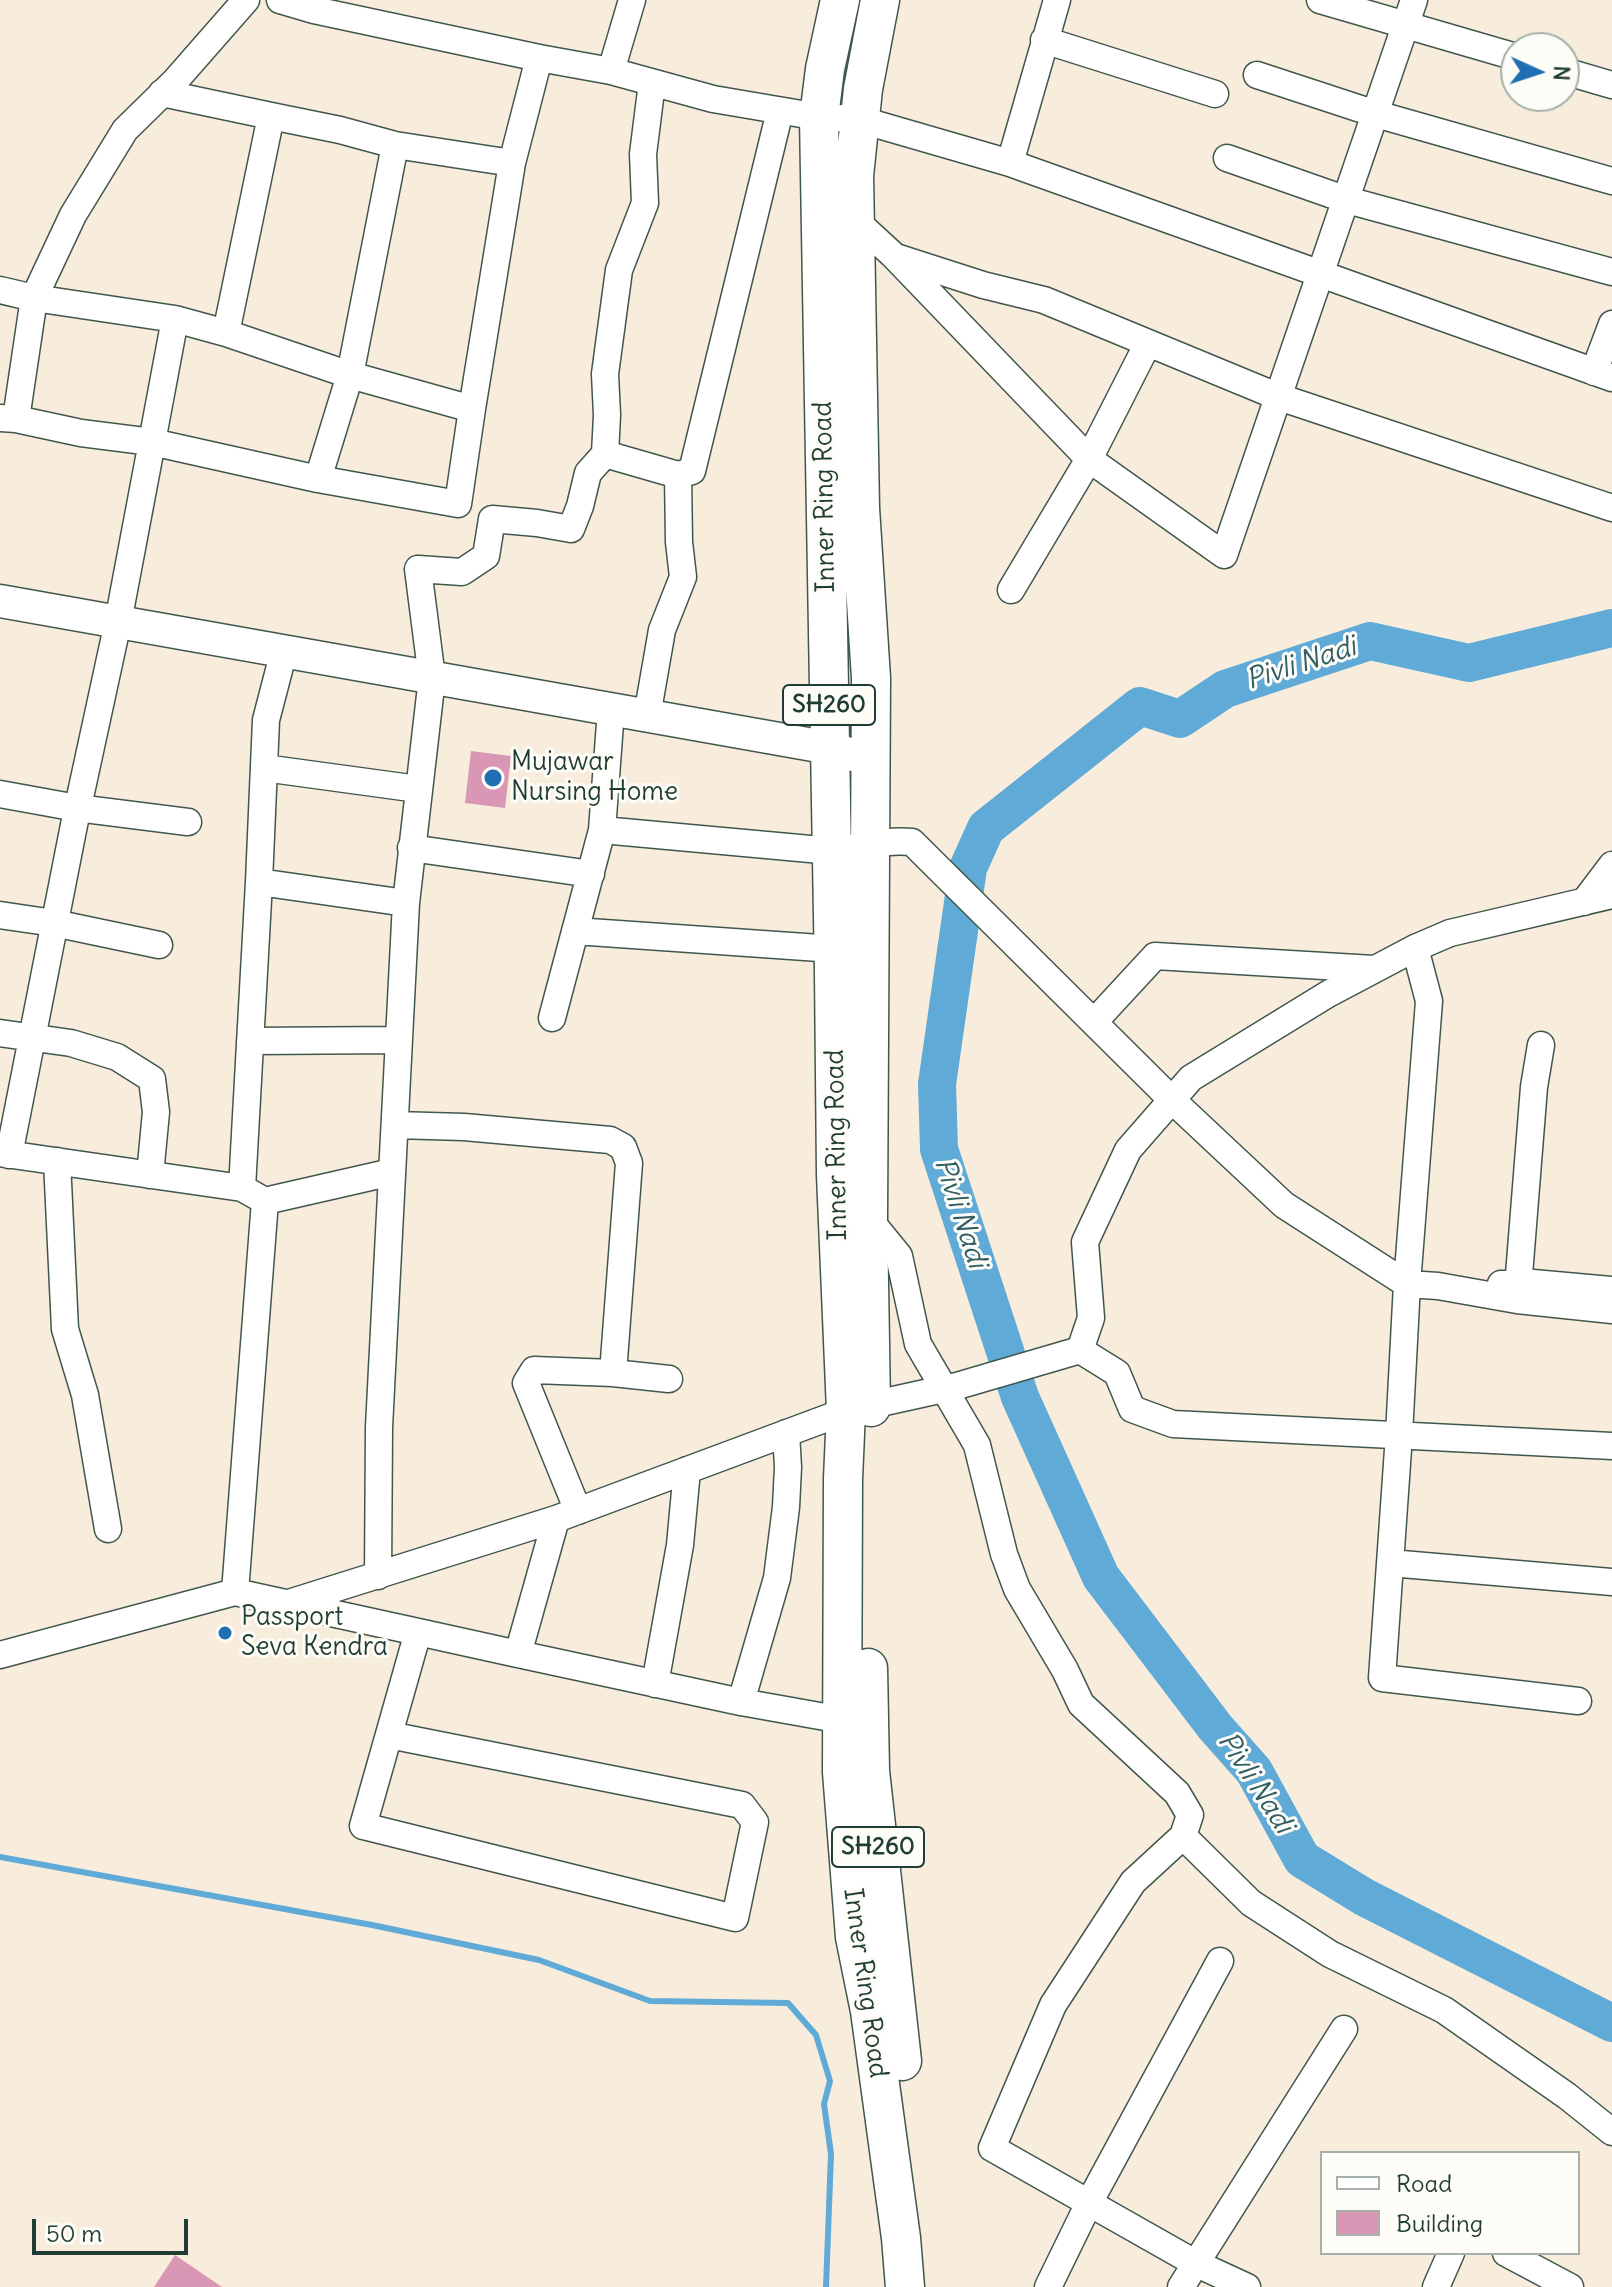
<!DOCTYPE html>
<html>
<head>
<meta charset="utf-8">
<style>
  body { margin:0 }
  #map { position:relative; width:1612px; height:2287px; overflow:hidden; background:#f8eddc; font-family:Delius,sans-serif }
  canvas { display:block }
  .legend { position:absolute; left:1320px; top:2151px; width:260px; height:104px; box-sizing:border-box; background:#fdfcf7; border:2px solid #a4b0a9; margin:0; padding:10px 14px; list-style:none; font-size:24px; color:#1f3d34 }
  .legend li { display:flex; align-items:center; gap:16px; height:40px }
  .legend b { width:40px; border:2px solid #a4b0a9 }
  .north { position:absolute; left:1500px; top:32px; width:80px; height:80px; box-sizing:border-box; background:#fdfcf7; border:2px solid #a4b0a9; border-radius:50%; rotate:93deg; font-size:22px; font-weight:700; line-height:32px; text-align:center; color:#1f3d34 }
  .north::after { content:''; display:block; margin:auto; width:28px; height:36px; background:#1f6fb2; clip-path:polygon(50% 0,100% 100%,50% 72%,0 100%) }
  .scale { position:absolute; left:32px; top:2219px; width:156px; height:36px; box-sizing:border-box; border:4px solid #1f3d34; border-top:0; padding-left:10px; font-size:24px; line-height:28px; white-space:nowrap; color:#1f3d34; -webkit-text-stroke:6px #fdfcf7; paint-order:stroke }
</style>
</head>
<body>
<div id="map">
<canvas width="1612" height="2287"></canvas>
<ul class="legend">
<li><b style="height:10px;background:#fff"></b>Road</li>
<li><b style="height:22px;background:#d996b5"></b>Building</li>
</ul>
<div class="north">N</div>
<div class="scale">50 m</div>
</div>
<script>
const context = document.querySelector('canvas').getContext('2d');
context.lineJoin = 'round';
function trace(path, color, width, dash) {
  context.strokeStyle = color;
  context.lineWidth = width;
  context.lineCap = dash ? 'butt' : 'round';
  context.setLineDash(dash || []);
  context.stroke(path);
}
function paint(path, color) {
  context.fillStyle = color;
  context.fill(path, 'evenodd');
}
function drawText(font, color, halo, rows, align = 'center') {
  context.font = font + ' Delius,sans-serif';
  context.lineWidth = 6;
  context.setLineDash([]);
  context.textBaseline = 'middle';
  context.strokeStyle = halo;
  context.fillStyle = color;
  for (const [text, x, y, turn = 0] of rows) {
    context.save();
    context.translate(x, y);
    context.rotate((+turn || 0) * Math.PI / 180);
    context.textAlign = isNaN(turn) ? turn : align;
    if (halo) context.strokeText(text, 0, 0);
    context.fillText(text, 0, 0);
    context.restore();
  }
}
trace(new Path2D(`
  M0,1857l372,68 167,35 111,41 138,2 28,32 14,46 -6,23 7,50 -5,133`), '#5faad7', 6);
trace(new Path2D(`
  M1612,628l-143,35 -99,-22 -145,48 -45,30 -40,-13 -154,122 -18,40 -31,216 2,65 81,248 81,180 114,150 39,44 48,88 62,38 248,126`), '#5faad7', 38);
paint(new Path2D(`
  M471,751l40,5 -6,52 -40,-5z
  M175,2255l47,32h-68z`), '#d996b5');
const minor = new Path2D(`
  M280,0l34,10 2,-10
  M1320,0l196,57
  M314,10l225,48 -27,105
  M1044,40l171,54
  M539,58l72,13 102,28 106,18 39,2 152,44 602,215
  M611,71l21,-71
  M1564,71l48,14
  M1257,75l119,39 236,67
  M162,93l109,23 -45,217 -51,-14
  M271,116l69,14 55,15 -45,230 -32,104
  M395,145l117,18 -40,246
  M1227,158l120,42 265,72
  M1010,163l47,-163
  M855,220l38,35 196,204 135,96 190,-555
  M896,257l87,28 61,15 235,97 333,111
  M0,290l34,8 39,-83 52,-85 50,-49 71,-81
  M1594,372l18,-48
  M0,418l16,1 18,-121 141,21 -23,123 -71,-9 -65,-14
  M678,475l14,-4 88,-360
  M1011,590l78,-131 59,-116
  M647,716l15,-86 21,-53 -4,-35 -1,-67 -73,-21 2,-39 -2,-41 14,-104 26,-67 -2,-49 9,-71
  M264,768l154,21
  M0,794l77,14 111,14
  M602,830l9,-120
  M411,848l180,26
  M259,882l147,21
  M1584,902l28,-37
  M0,915l54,8 105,22
  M575,931l259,18
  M1415,948l14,53 -22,283 -8,151 -17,243 196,23
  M552,1018l50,-188 230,21c26,-3 54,-12 80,-9l260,258 112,105 123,79 31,2 79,14 95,10
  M1094,1022l61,-66 219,13
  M0,1033l71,10 46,14 35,22 4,33 -6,63
  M250,1041l149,-1
  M395,1125l69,2 146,13 13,7 6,16 -16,210 56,6
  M0,1153l242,35 23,13 -30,391
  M9,1155l65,-330 44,-203 34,-180 166,37 140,25 14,-95 -122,-34 -124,-42
  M57,1161l8,168 20,66 23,134
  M242,1188l17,-306 7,-162 18,-69
  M265,1201l127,-29
  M868,1218l31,38 19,88 59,101 27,109 13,35 48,81 16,34 96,89 13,22 -7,21 -50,46 -80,123 -61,143 203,115 52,24
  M1501,1284l32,-1 79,7
  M1517,1300l17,-213 7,-42
  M1080,1350l11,-32 -6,-76 43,-92 63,-72 137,-84 87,-46 35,-15 162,-38
  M871,1405l86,-19 123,-36 37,23 15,36 41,15 439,22
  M578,1511l-52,-128 8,-13 79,3
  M1390,1563l222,19
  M378,1576l1,-149 27,-524 26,-225 -14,-109 44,3 24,-16 6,-37 45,4 34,6 9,-23 8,-33 17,-19
  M292,1602l264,-83 290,-108
  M418,1632l100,22 38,-135
  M518,1654l223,48 101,18 13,1
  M0,1655l235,-63 183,40 -55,194 372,92 20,-96 -13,-17 -353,-70
  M655,1684l25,-139 7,-75
  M741,1702l36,-124 9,-71 2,-40 -2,-34
  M1183,1836l68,67 79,51 114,56 123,86 45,36
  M1506,2253l64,34
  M1048,2287l41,-84 131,-242
  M1181,2287l163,-258
  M1436,2287l15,-34`);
const major = new Path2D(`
  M0,601l830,147 40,12`);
const highway = new Path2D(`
  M840,0l-15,69 -6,48 15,856 2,202 10,236 -3,68 -1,293 13,165 15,74 31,227 4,49
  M871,1407l-3,-189 3,-540 -11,-170 -6,-332 9,-87 17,-89
  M868,1668l2,103 32,290`);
trace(minor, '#40574d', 29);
trace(major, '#40574d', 35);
trace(highway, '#40574d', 41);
trace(minor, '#fff', 26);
trace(major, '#fff', 32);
trace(highway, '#fff', 38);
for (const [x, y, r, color] of [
  [493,778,10,"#1f6fb2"],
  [225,1633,8,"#1f6fb2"]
]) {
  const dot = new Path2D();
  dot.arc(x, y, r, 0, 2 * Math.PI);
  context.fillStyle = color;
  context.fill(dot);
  trace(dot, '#fdfcf7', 3);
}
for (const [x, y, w] of [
  [829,705,92],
  [878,1847,92]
]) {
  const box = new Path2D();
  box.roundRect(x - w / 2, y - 20, w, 40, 6);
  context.fillStyle = '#fdfcf7';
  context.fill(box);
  trace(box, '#1f3d34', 2);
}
drawText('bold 24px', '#1f3d34', null, [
  ["SH260",829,705],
  ["SH260",878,1847]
]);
drawText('26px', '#1f3d34', '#fdfcf7', [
  ["Inner Ring Road",825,497,-91],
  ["Inner Ring Road",837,1145,-91],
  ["Inner Ring Road",865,1983,82]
]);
drawText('26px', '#1f3d34', '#fdfcf7', [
  ["Mujawar",511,763],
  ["Nursing Home",511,793],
  ["Passport",241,1618],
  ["Seva Kendra",241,1648]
], 'left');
drawText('italic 28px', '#325e65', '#fdfcf7', [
  ["Pivli Nadi",1301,664,-18],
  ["Pivli Nadi",960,1213,72],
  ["Pivli Nadi",1255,1783,57]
]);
</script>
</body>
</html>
